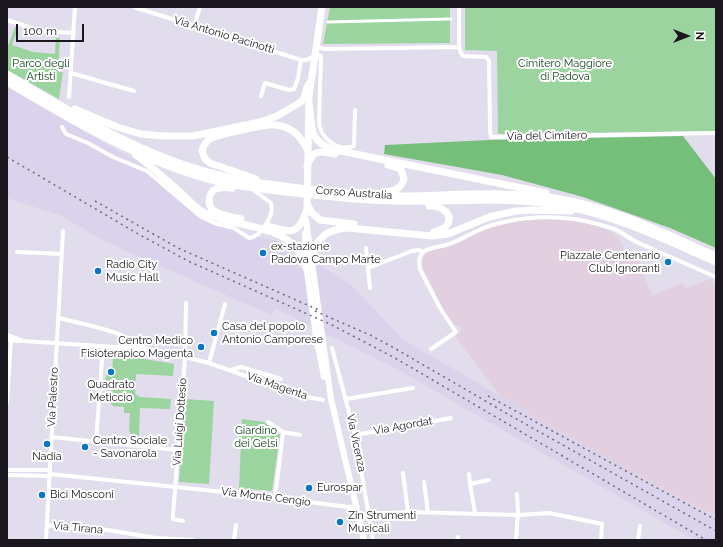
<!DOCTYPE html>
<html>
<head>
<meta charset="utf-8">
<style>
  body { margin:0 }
  #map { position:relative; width:723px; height:547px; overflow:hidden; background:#e1dded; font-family:Raleway,sans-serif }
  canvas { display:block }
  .frame { position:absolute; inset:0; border:8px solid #1a181e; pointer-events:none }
  .north { position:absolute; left:667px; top:16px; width:40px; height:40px; -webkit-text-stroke:3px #fff; paint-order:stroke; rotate:90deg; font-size:11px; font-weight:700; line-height:16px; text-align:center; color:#1a181e }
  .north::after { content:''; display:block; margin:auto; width:14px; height:18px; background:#1a181e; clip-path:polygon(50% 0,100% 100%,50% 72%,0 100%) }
  .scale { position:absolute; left:16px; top:24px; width:68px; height:18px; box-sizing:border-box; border:2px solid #1a181e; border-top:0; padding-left:5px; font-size:12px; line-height:14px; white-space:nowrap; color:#1a181e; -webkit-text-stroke:3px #fff; paint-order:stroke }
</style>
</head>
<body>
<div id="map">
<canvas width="723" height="547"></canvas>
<div class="frame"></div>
<div class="north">N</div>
<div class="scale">100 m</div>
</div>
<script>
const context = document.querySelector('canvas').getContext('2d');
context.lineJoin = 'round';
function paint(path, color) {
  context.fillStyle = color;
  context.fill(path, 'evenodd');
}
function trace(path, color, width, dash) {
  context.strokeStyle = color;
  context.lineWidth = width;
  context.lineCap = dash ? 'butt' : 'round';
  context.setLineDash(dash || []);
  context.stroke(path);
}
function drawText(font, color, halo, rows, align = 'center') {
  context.font = font + ' Raleway,sans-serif';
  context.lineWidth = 4;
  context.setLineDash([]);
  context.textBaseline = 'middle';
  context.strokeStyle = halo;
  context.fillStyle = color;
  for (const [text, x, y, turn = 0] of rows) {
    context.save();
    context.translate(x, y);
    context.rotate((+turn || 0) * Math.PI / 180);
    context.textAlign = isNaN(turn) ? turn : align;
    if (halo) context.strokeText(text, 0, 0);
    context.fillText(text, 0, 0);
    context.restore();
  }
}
paint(new Path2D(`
  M523,219h44l38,9 7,4 7,6 7,17 9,-4 17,45 31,-13 3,5 25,-9 5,12v225l-105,-55 -112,-66 -44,-59 6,-5v-4l-7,-2 -10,-14 -21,-41 -1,-9 4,-9 72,-27z`), '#e2cfdf');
paint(new Path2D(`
  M7,87l129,74 18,13 44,39 13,7 28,7 9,8 35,7 17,27 20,-4 30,19 54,56 207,121 105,56v23h-22l-297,-171 -121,-60 -5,6 -169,-75 -40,-24 -55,-18z`), '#dad3eb');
paint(new Path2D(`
  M330,7h120v36l-127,1z
  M465,7h251v124l-218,3 -1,-83 -32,-1z
  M15,27l3,1 -6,17 21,7 22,2 1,-16h4l-2,34h5l-4,27 -52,-29v-27l2,1z
  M115,355l13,1 46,8 -1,12 -37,-2 -1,20 5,3 31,2 -1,10 -30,-1 -1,28h-4v-2h-4l-2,-3 1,-18h-6v-6l-11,-1 -3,-3 1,-17 -6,-1 1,-10h6l1,-18z
  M184,399l30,2 -5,83 -30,-2z
  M242,419l22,3 16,13 -8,56 -33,-3z`), '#9bd49e');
paint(new Path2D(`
  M683,136l33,43v69l-46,-20 -87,-31 -81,-22 -118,-21 1,-9 104,-5z`), '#76bf7b');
trace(new Path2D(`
  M328,22l123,-3`), '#fff', 3);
trace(new Path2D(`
  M134,7l167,53h6l7,-4
  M7,20l34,11 33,2
  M194,26l6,-19
  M316,47l9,2 134,-2v-40
  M459,47l2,6 2,3 23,1 3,4 1,69 1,7 225,-4
  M315,54l6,2 -2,65c0,16 18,31 35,25l1,-36
  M71,73l63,18
  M261,96l4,-13 24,7 5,-1 4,-11 3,-18
  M69,97l6,-90
  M62,127l4,7 22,9 25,14 34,14 53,45 14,7 20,5 15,10c12,-1 26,-24 22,-35l-19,-14
  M366,248l4,40
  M17,252l45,2
  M368,268l44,-17 7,-1 4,2
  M59,318c30,8 62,12 88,31
  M7,335l14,5
  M7,340l140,9 38,8 24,6 93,33 21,4
  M332,348l23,87 18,105
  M431,349l25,-17 -16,-24 -20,-39c-5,-23 14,-20 29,-25 10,-3 19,-9 28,-13 10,-5 21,-8 32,-10 33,-7 70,-4 102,7 11,3 19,12 30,16 25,11 50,22 75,33
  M209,363l16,-59
  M231,370l10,-3 40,12
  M346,399l67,-11
  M7,402l4,-62
  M268,422l15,10 -8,66
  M283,432l17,3
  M355,435l96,-17
  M51,437l126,13
  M96,442l7,-96
  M7,470h43
  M403,473l5,39
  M50,474l203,21 104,13
  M469,474l1,10
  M7,475l43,1
  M424,482l4,30
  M475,513l-5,-29 19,-4
  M369,514l39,-2 110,3 31,-2 53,11 -1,16
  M183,521l-10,-2v-3l12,-159 1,-54
  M47,525l31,4 17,-1 61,10 37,2
  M46,540l17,-309
  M234,540l2,-15
  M457,540l1,-3
  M516,540l2,-28 -1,-18
  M638,540l2,-14`), '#fff', 4);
trace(new Path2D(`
  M306,220l25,179 33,141
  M305,233l2,39 9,64 8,41`), '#fff', 6);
trace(new Path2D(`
  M307,210l2,-113 13,-90`), '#fff', 7);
trace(new Path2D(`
  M7,74c68,40 134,82 212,101 27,7 54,10 81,13 33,4 65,8 97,8 52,0 106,-6 158,2 57,9 109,35 161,58
  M7,82c65,39 138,82 212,100 28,6 57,9 85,12 30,3 60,7 90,7 52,2 105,-5 157,3 58,8 111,34 165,58
  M309,104c4,21 -2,35 22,45l215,44
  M75,109l42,18 24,7 22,2h30l67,-14 17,-6 24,-14 3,-4 3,-11 4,-6
  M136,155c15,11 28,23 42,35 8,7 16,17 25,22 27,15 73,11 93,36 6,6 8,14 11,22
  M307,166c7,-17 11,-15 28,-12
  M256,179l-46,-16 -5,-4 -3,-8c1,-4 3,-8 6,-11 7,-5 51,-14 61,-15 4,-1 8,0 12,1 14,3 21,13 27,25
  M232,188c-5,-1 -10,-1 -16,1 -8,3 -9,16 -3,21 7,6 20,7 28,9
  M385,192c10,-1 16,-3 19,-13l-3,-10 -13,-4
  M307,204l5,9 8,7 34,4
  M429,206c13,0 27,8 16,22l-11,4
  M267,226c22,5 30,12 39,-14
  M311,259c5,-21 16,-30 37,-31l84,8 16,-2 41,-17 27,-6 18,-1 37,1`), '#fff', 7);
trace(new Path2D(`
  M7,157l133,78 48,26 144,64 63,33 311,182
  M95,201l83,47 143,63
  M315,311l55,24 26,14 117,68 203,114
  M488,396l228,124`), '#6e6c76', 1.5, [2, 4]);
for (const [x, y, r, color] of [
  [263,253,4,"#0b76c1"],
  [668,262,4,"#0b76c1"],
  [98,271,4,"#0b76c1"],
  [214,333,4,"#0b76c1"],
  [201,347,4,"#0b76c1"],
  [111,372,4,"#0b76c1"],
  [47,444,4,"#0b76c1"],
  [85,447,4,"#0b76c1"],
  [309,488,4,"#0b76c1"],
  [42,495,4,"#0b76c1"],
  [340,522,4,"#0b76c1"]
]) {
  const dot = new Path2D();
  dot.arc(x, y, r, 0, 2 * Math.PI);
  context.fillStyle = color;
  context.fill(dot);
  trace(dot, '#fff', 1.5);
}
drawText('11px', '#1a181e', '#fff', [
  ["Via Antonio Pacinotti",224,35,17],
  ["Via del Cimitero",547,136,-1],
  ["Corso Australia",354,193,4],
  ["Via Magenta",277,386,19],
  ["Via Palestro",53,397,-87],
  ["Via Luigi Dottesio",180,422,-86],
  ["Via Agordat",403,426,-10],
  ["Via Vicenza",356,443,78],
  ["Via Monte Cengio",266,497,7],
  ["Via Tirana",78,528,5]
]);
drawText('11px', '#083f13', '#fff', [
  ["Parco degli",41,64],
  ["Artisti",41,77],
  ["Cimitero Maggiore",565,64],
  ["di Padova",565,77],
  ["Giardino",256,431],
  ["dei Gelsi",256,444]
]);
drawText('11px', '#1a181e', '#fff', [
  ["ex-stazione",271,247],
  ["Padova Campo Marte",271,260],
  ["Piazzale Centenario",660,256,"right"],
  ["Club Ignoranti",660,269,"right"],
  ["Radio City",106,265],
  ["Music Hall",106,278],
  ["Casa del popolo",222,327],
  ["Antonio Camporese",222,340],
  ["Centro Medico",193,341,"right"],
  ["Fisioterapico Magenta",193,354,"right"],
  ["Quadrato",111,385,"center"],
  ["Meticcio",111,398,"center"],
  ["Centro Sociale",93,441],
  ["- Savonarola",93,454],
  ["Nadia",47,457,"center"],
  ["Eurospar",317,488],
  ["Bici Mosconi",50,495],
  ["Zin Strumenti",348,516],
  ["Musicali",348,529]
], 'left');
</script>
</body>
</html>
